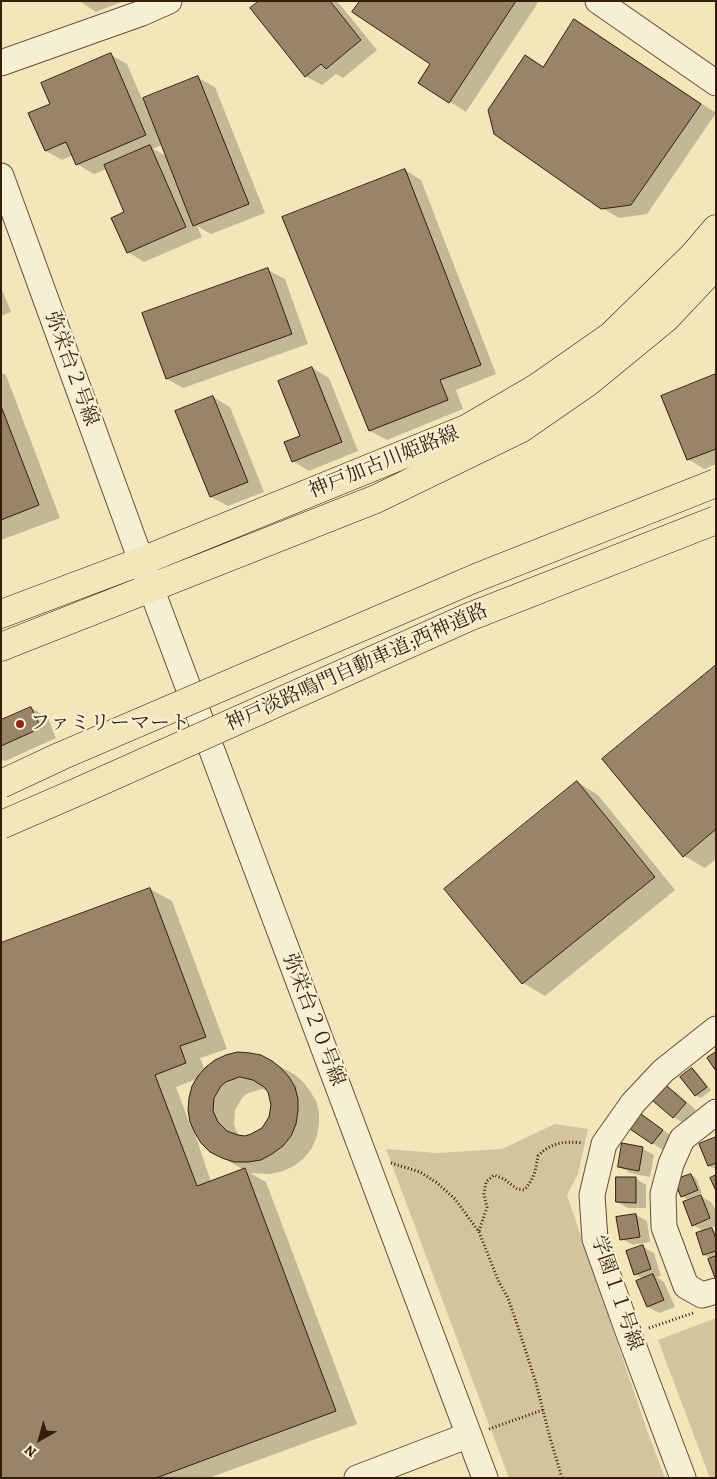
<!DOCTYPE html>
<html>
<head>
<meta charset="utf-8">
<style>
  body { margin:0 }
  #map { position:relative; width:717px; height:1479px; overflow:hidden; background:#f3e6bb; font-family:Alegreya,serif }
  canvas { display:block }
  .frame { position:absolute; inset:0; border:2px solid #351c0d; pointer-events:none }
  .north { position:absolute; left:15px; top:1414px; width:50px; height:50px; -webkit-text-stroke:4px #f7efd3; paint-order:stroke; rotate:218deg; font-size:14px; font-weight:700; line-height:20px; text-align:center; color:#351c0d }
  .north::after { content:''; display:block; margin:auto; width:18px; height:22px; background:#351c0d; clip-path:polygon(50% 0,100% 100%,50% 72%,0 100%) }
</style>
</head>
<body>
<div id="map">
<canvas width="717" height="1479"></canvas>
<div class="frame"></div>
<div class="north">N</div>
</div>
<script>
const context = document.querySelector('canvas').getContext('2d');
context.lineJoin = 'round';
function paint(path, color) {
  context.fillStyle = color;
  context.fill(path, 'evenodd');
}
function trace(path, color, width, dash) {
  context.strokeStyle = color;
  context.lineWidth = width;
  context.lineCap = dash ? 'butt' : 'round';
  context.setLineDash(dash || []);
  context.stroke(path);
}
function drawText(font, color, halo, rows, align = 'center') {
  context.font = font + ' Alegreya,"Noto Serif JP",serif';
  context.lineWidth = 4.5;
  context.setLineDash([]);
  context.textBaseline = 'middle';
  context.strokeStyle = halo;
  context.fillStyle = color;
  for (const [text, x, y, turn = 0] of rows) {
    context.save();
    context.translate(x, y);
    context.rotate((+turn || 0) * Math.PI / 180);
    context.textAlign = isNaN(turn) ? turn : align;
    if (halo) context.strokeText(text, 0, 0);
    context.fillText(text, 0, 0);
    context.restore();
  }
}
paint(new Path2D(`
  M555,1124l33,5 -10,45 -11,21 81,238 17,45h-156l-123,-329 52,4 64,-4z
  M716,1318v158l-1,2h-5l-52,-138z`), '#d3c49d');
paint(new Path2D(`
  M79,1h45l-28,11z
  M261,1h76l40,49 -34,28 -7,-4 -14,11 -17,-9z
  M361,1h178l-73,111 -47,-30 13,-19z
  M591,31l125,82 -69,101 -28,4 -17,-10 -76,-152 18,11z
  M111,55l16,9 15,35 56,-21 17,9 50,126 -54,21 -14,-8 5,11 -58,25 -16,-10 -2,-39 -20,-44 -12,5 -17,-10 -4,-9 -11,5 -16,-9 6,-47zM163,144l5,13 -15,-8z
  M405,170l16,10 75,194 -40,16 7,19 -76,31 -17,-9z
  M268,270l17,9 23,65 -125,44 -16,-9z
  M1,287l10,25 -10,4z
  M312,368l17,10 29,73 -49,20 -16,-10 9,-25z
  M1,373l5,2 54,143 -59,22z
  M716,375v89l-12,5 -16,-10z
  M213,397l17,10 34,85 -36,14 -17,-9 -34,-85z
  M716,666v193l-11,9 -21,-12z
  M31,708l17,10 8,20 -51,23 -4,-2v-38z
  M577,782l21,13 77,95 -130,106 -22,-13 -77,-94z
  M150,889l22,12 55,148 -27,9 5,12 66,-8 23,12 9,8 7,9 6,10 3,11v12l-2,12 -5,12 -8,10 -10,8 -11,5 -13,3 -20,-1 16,9 91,242 -148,54h-208zM197,1079l-5,45 -2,1 -14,-38zM262,1089l5,1 5,15 -2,13 -7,11 -12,6 -11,1 -4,-6 -2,-6 1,-14 7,-12 6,-5zM193,1128l9,14 9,9 33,19 -33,12z
  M692,1069l5,3 14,18 -10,8 -6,-3z
  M666,1086l11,7 19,17 -12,13 -11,-6z
  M641,1115l32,22 -10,13 -11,-7z
  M716,1138v31l-7,-3 -8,-22z
  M623,1145l20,4 11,6 -4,22 -20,-4 -11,-7z
  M691,1175l5,3 6,15 -15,6 -5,-3z
  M635,1178l11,7v23h-18l-11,-6z
  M701,1196l11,7 4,9v14l-6,2 6,4v45l-4,-18 -8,-4 1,-23 -12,-7z
  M636,1215l11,6 3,21 -17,3 -11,-6z
  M643,1247l11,6 7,23 -5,1 8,5 11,25 -16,6 -11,-6 -5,-28 -8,-5z`), '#0003');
const building = new Path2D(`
  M259,1h71l31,39 -35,29 -5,-5 -16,13 -55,-69z
  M360,1h156l-67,102 -31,-20 12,-19 -78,-52z
  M574,19l127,85 -70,101 -30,4 -107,-75 -6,-24 37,-55 18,12z
  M111,53l35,82 -70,30 -10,-23 -21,9 -17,-38 22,-9 -9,-21z
  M198,76l51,128 -56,22 -50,-128z
  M150,145l36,82 -59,26 -16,-35 13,-6 -20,-47z
  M405,169l76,196 -41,15 8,20 -79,31 -87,-214z
  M268,268l24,66 -126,45 -24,-66z
  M312,367l30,75 -50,20 -8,-20 16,-6 -22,-55z
  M716,374v75l-29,11 -26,-64z
  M213,396l35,86 -38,15 -35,-86z
  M1,406l38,99 -38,15z
  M716,665v164l-33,28 -81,-98z
  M31,707l10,21 -40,18v-26z
  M577,781l78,96 -133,107 -78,-95z
  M150,888l56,149 -26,9 6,17 -31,12 42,111 48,-18 91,243 -180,67h-155v-535z
  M238,1052l12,1 11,2 11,6 9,7 8,9 6,10 3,12v12l-2,13 -5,12 -8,10 -11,8 -11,6 -13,2h-14l-12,-4 -12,-6 -9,-9 -6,-10 -5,-11 -2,-12 1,-12 3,-12 6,-10 8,-9 9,-7 11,-5zM240,1077l13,3 11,7 4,5 3,13 -2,12 -7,11 -11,6 -6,2 -7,-1 -11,-4 -9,-9 -5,-11 1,-13 7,-12 5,-4z
  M716,1052v19l-9,-13z
  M692,1068l15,19 -12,9 -15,-19z
  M666,1085l20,18 -13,15 -21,-18z
  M641,1114l22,16 -11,14 -22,-15z
  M716,1137v26l-8,3 -9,-22z
  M622,1143l21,4 -4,24 -21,-4z
  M691,1174l7,16 -17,7 -7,-17z
  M716,1175v16l-6,-13z
  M616,1177h20v26l-20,-1z
  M701,1195l9,23 -18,8 -9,-24z
  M636,1214l4,23 -20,3 -4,-23z
  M712,1228l4,11v12l-13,4 -7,-22z
  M643,1245l8,24 -17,6 -8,-24z
  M716,1256v25l-8,-22z
  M653,1274l11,26 -17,7 -11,-26z`);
paint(building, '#988567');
trace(building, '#351c0d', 1);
const minor = new Path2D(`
  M598,1l118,82
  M1,63l141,-50 27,-12
  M1,176l150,412 334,890
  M716,1112l-34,27 -11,25 -8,30 1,33 22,59 16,9 14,-4
  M357,1478l112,-43
  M683,1478l-54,-144 -34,-95 -3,-44 12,-51 29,-41 30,-32 53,-42`);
const major = new Path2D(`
  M1,614l141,-53 324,-132 72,-42 73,-51 82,-80 23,-27
  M1,647l375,-148 144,-70 68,-47 78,-64 50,-53`);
trace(minor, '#644e38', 27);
trace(major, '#351c0d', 29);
trace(new Path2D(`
  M391,1163l29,9 16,10 19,17 24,33 20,50 9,16 9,26 19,59 13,51 13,44
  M479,1231l8,-24 -3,-13 2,-12 8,-7 10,4 13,10 7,1c10,-10 12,-21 14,-34 13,-14 27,-15 45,-13
  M649,1328l44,-15
  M489,1429l54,-19`), '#351c0d', 3, [1, 2.5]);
trace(minor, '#f7efd3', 25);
trace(major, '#f3e6bb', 28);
const highwayBridge = new Path2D(`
  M1,784l60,-28 417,-179 238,-94
  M1,825l83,-36 385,-172 247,-97`);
trace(highwayBridge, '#351c0d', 29, []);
trace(highwayBridge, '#f3e6bb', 28);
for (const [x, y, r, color] of [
  [20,724,5,"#8f2418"]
]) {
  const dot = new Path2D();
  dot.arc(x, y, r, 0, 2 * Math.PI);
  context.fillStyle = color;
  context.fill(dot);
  trace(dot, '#f7efd3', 2);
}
drawText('20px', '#351c0d', '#f7efd3', [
  ["弥栄台２号線",71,369,70],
  ["神戸加古川姫路線",384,463,-22],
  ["神戸淡路鳴門自動車道;西神道路",357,668,-24],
  ["弥栄台２０号線",313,1020,69],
  ["学園１１号線",616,1293,71]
]);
drawText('20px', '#351c0d', '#f7efd3', [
  ["ファミリーマート",30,724]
], 'left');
</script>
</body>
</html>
